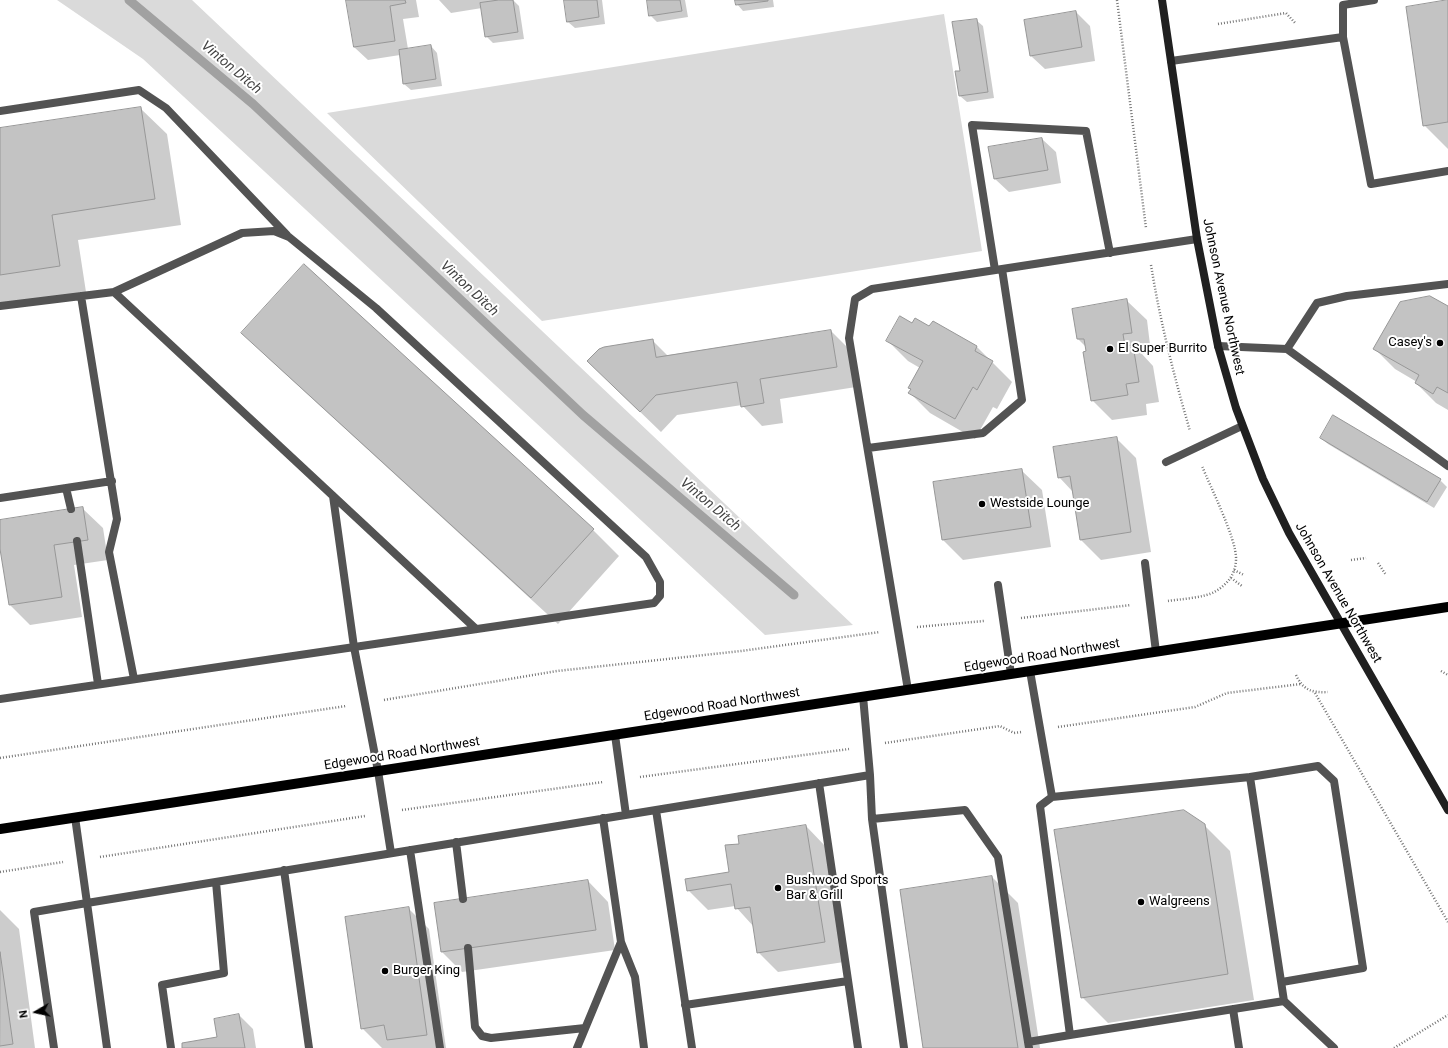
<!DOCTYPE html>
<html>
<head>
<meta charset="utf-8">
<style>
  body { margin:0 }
  #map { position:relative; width:1448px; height:1048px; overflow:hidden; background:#fff; font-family:Roboto,sans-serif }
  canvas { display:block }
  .north { position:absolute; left:16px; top:992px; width:40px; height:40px; -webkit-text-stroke:3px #fff; paint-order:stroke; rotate:261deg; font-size:11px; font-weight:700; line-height:16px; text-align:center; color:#000 }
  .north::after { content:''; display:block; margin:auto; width:14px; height:18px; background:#000; clip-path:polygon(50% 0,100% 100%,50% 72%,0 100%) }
</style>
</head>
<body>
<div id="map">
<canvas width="1448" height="1048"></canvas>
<div class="north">N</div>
</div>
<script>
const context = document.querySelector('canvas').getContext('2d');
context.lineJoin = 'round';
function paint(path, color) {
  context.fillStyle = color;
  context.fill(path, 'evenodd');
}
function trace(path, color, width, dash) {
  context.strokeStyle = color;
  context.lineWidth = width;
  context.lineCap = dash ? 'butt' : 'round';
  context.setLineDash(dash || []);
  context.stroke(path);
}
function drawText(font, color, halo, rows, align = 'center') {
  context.font = font + ' Roboto,sans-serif';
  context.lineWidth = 4;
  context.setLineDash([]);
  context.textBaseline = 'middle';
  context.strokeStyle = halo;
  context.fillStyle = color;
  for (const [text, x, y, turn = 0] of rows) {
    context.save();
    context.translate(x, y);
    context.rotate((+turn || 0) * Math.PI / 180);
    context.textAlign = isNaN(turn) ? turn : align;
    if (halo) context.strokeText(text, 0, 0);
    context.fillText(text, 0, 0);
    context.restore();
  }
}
paint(new Path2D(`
  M57,0h135l661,625 -88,10 -622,-576z
  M944,14l38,237 -440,70 -215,-208z`), '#dadada');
paint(new Path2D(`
  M347,0h69l3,17 -16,2 5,30 23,-3 6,7 5,33 -31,4 -7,-6 -4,-29 -32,5 -14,-13z
  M439,0h74l6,6 5,33 -31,4 -7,-7 -4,-28 -31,5z
  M565,0h37l3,24 -30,4 -7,-6z
  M648,0h37l3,17 -31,5 -7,-7z
  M736,0h37l1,7 -31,4 -6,-7z
  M1448,1v148l-24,-24z
  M1076,12l14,14 5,35 -50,8 -14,-13z
  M976,20l7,6 11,72 -27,4 -7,-6 1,-24z
  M140,108l27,26 14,91 -103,15 8,52 -86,13v-176z
  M1042,139l14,13 5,31 -52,9 -14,-13z
  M304,265l289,265 26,26 -61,68 -289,-265 -26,-26z
  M1126,300l21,20 4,33 -9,1 11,12 6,36 -13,2 1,11 -35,5 -20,-20 -6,-53 -8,-8z
  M1448,307v103l-12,-7 -20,-20 1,-1 -22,-13 -20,-20z
  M933,322l44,25 35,35 -15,27 -4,-2 -18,32 -45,-26 -20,-20 1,-3 -2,-2 11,-20 -12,-7 -20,-20 24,-17 18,3z
  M831,331l20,20 5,36 -76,12 3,24 -21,3 -20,-21 -65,10 -16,17 -53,-51 44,-41 16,16z
  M1334,416l106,64 7,7 -13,21 -106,-64 -7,-6z
  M1116,438l20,20 15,94 -50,8 -20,-20 -8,-48 -14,-15z
  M1021,470l21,20 9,57 -88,13 -20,-20z
  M82,508l21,20 5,32 -34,5 8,52 -52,8 -20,-20 -10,-62v-22z
  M1204,825l26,26 24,149 -146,23 -26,-26z
  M806,826l20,21 18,115 -66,10 -20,-20 -4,-25 -19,-21 -27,4 -20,-20 42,-17 10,-29z
  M992,877l26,26 22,145h-116z
  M588,881l20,21 7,48 -153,22 -20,-20z
  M408,908l21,21 17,119h-64l-20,-20z
  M0,910l19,19 16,119h-35z
  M239,1015l14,14 3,19h-73l35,-10z`), '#0003');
trace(new Path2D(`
  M129,0l124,104 330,311 211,180`), '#a1a1a1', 9);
const building = new Path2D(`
  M346,0h59l1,3 -16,3 5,35 -41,6z
  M499,0h14l5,32 -33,5 -5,-34z
  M564,0h33l2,17 -32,5z
  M647,0h33l2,11 -33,5z
  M735,0h33v1l-32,4z
  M1448,0v122l-25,4 -17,-119z
  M1076,11l6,36 -52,9 -6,-36z
  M977,19l11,73 -29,4 -4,-25h5l-8,-49z
  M431,45l5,34 -33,5 -4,-34z
  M141,107l14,92 -103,16 8,51 -60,9v-147z
  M1042,138l6,32 -54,9 -6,-32z
  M304,264l290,265 -63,69 -290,-265z
  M1430,296l18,10v87l-11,-6 -4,7 -18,-11 4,-8 -46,-26 27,-47z
  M1127,299l5,34 -9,1 2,12 8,-1 6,37 -13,2 2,11 -37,6 -8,-49 3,-1 -2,-12h-7l-5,-30z
  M900,316l12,7 3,-5 14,8 4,-5 44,25 -2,5 18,10 -16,29 -4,-3 -18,32 -47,-26 3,-4 -3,-1 15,-27 -37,-20z
  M831,330l6,37 -77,12 4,24 -23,4 -4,-25 -81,13 -16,17 -53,-51 12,-12 5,-2 49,-8 3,18z
  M1333,415l108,64 -14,23 -107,-64z
  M1117,437l14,95 -51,8 -10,-64 -12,2 -5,-31z
  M1022,469l9,58 -89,13 -9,-58z
  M83,507l5,33 -34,5 8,52 -53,8 -9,-56v-29z
  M1184,810l21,14 23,150 -147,24 -27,-168z
  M806,825l19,117 -68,11 -7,-46 -15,2 -4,-25 -44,7 -2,-12 44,-7 -4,-27 14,-1 -1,-8z
  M992,876l26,172h-95l-23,-158z
  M588,880l8,50 -155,22 -7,-49z
  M409,907l18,128 -40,5 -3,-15 -23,4 -16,-112z
  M0,952l13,92 -13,2z
  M239,1014l6,34h-63v-5l35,-6 -3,-18z`);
paint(building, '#c3c3c3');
trace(building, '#979797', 1);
trace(new Path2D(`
  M1117,0l29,228
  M1218,24l68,-11 10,11
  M1151,265c9,56 23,111 39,166
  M1351,560l15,-2
  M1378,563l8,12
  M1234,570l10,5
  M1231,578l11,8
  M1168,601c12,-2 37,-3 48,-10 12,-7 20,-18 20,-32 1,-19 -26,-73 -34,-93
  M1021,618l110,-13
  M917,627l67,-6
  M1441,671l7,4
  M1296,675c7,15 16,18 32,17
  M1315,693l133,229
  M384,700l173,-29 184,-20 139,-19
  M1058,727l137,-20 32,-14 74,-9
  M885,743l115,-17 14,7 7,-1
  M0,758l346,-52
  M640,777l209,-28
  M402,810l201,-28
  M100,857l265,-41
  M0,872l63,-10
  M1394,1048l54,-33`), '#757575', 2.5, [1, 2]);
trace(new Path2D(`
  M1374,0l-31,5v32l28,147 77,-13
  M1171,61l172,-24
  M0,111l139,-21 27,18 121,127
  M995,270l-23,-145 114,6 24,122
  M114,292l362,337
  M81,296l36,223 -8,33 25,127
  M0,306l114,-14 128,-59 32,-2 15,6 87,71 270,249 14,25v14l-6,7 -654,96
  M1218,346l69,3 161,117
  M1287,349l30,-46 30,-7 101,-12
  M868,448l115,-15 39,-33 -20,-131
  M1166,462l76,-36
  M66,488l5,21
  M333,496l21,151 24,124 13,82
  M0,498l112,-17
  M77,541l21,143
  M1145,563l11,89
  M998,585l13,89
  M1030,671l22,126
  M908,690l-59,-352 6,-39 17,-10 325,-50
  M615,735l11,80
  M870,775l2,44 32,229
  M1250,777l68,-11 16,15 29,187 -81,14
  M819,783l39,265
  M656,810l36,238
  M75,817l12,86 783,-128 -7,-79
  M872,819l93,-9 33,47 31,191
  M456,842l7,57
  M410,850l30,198
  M284,870l25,178
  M621,942l14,35 9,71
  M468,948l7,79 7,9 9,2 94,-10
  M1284,1001l-214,34 -30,-229 12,-9 198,-20 34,224 50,47
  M685,1005l163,-24
  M1233,1009l6,39
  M1028,1042l42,-7
  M54,1048l-20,-136 53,-9 20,145
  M171,1048l-9,-63 62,-12 -8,-91
  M577,1048l44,-106 -18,-124`), '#535353', 8);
trace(new Path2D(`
  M1162,0l35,239 21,107 18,62 27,71 26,54 159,277`), '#202020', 8);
trace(new Path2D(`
  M0,829l1448,-222`), '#000', 10);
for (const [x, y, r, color] of [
  [1440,343,4,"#000"],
  [1110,349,4,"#000"],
  [982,504,4,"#000"],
  [778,888,4,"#000"],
  [1141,902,4,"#000"],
  [385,971,4,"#000"]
]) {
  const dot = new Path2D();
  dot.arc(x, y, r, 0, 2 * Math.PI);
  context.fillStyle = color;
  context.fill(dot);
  trace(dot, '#fff', 1.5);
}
drawText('13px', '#000', '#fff', [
  ["Johnson Avenue Northwest",1223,297,78],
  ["Johnson Avenue Northwest",1338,593,60],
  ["Edgewood Road Northwest",1042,656,-9],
  ["Edgewood Road Northwest",722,705,-9],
  ["Edgewood Road Northwest",402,754,-9]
]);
drawText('13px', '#000', '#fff', [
  ["Casey's",1432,343,"right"],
  ["El Super Burrito",1118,349],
  ["Westside Lounge",990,504],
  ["Bushwood Sports",786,881],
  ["Bar & Grill",786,896],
  ["Walgreens",1149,902],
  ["Burger King",393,971]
], 'left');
drawText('italic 14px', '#424242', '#fff', [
  ["Vinton Ditch",231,68,40],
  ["Vinton Ditch",469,289,43],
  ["Vinton Ditch",710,505,40]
]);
</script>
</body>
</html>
